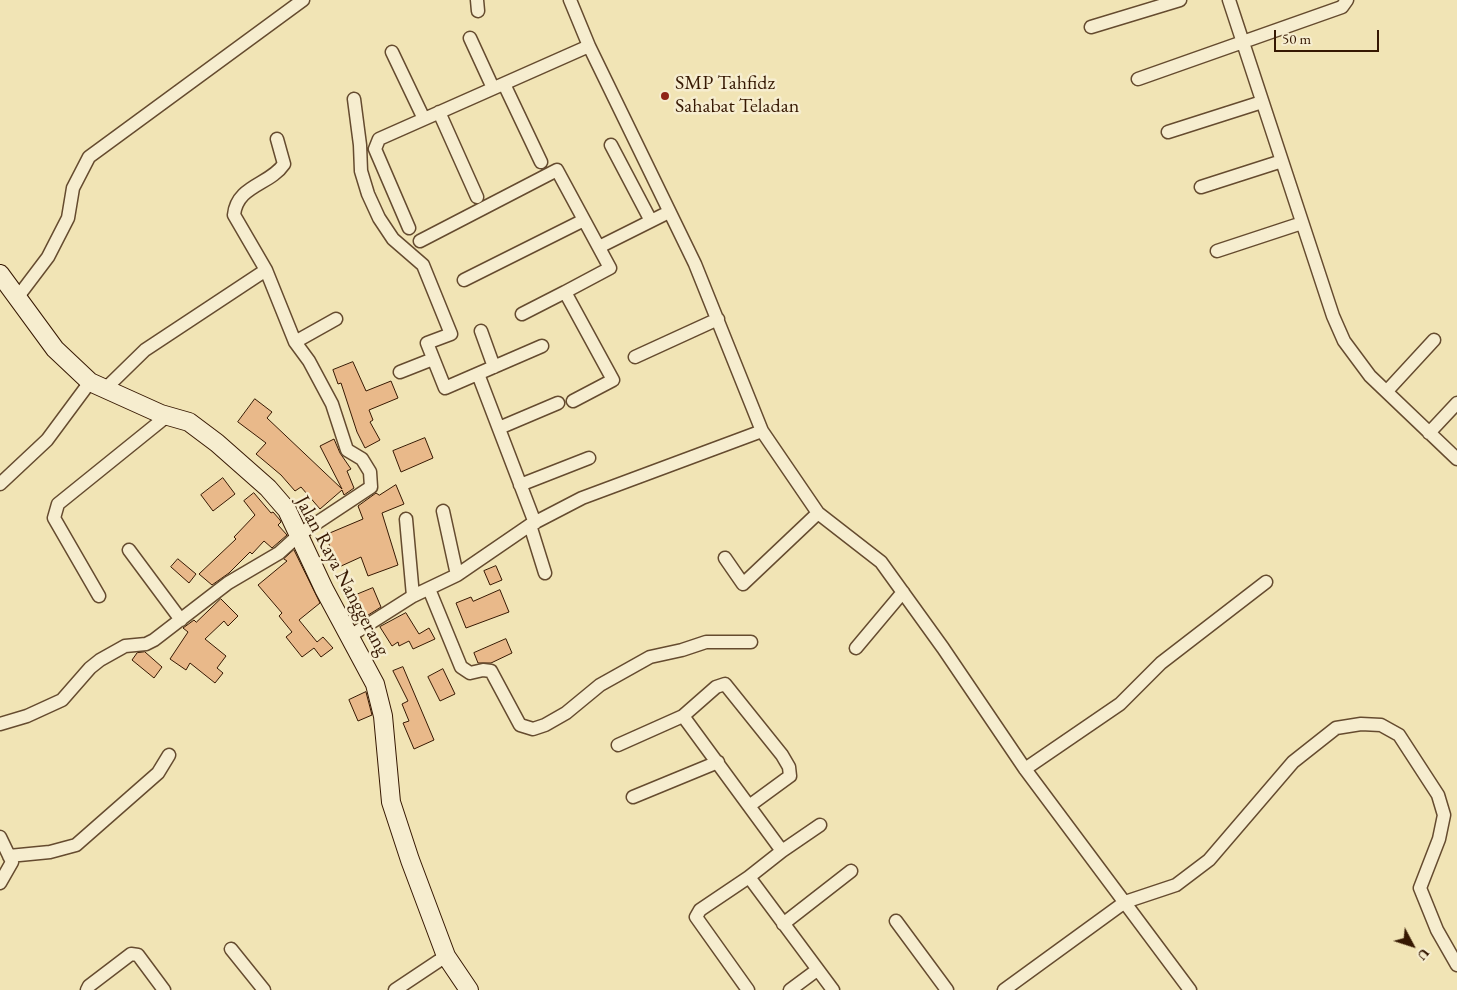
<!DOCTYPE html>
<html>
<head>
<meta charset="utf-8">
<style>
  body { margin:0 }
  #map { position:relative; width:1457px; height:990px; overflow:hidden; background:#f1e4b5; font-family:"EB Garamond",serif }
  canvas { display:block }
  .north { position:absolute; left:1387px; top:920px; width:50px; height:50px; -webkit-text-stroke:4px #f6edcf; paint-order:stroke; rotate:130deg; font-size:14px; font-weight:700; line-height:20px; text-align:center; color:#361802 }
  .north::after { content:''; display:block; margin:auto; width:18px; height:22px; background:#361802; clip-path:polygon(50% 0,100% 100%,50% 72%,0 100%) }
  .scale { position:absolute; left:1274px; top:30px; width:105px; height:22px; box-sizing:border-box; border:2px solid #361802; border-top:0; padding-left:6px; font-size:15px; line-height:18px; white-space:nowrap; color:#361802; -webkit-text-stroke:4px #f6edcf; paint-order:stroke }
</style>
</head>
<body>
<div id="map">
<canvas width="1457" height="990"></canvas>
<div class="north">U</div>
<div class="scale">50 m</div>
</div>
<script>
const context = document.querySelector('canvas').getContext('2d');
context.lineJoin = 'round';
function paint(path, color) {
  context.fillStyle = color;
  context.fill(path, 'evenodd');
}
function trace(path, color, width, dash) {
  context.strokeStyle = color;
  context.lineWidth = width;
  context.lineCap = dash ? 'butt' : 'round';
  context.setLineDash(dash || []);
  context.stroke(path);
}
function drawText(font, color, halo, rows, align = 'center') {
  context.font = font + ' "EB Garamond",serif';
  context.lineWidth = 5;
  context.setLineDash([]);
  context.textBaseline = 'middle';
  context.strokeStyle = halo;
  context.fillStyle = color;
  for (const [text, x, y, turn = 0] of rows) {
    context.save();
    context.translate(x, y);
    context.rotate((+turn || 0) * Math.PI / 180);
    context.textAlign = isNaN(turn) ? turn : align;
    if (halo) context.strokeText(text, 0, 0);
    context.fillText(text, 0, 0);
    context.restore();
  }
}
const building = new Path2D(`
  M353,362l13,29 25,-10 7,17 -29,12 4,10 -3,2 10,18 -15,8 -8,-16 -16,-49 -3,1 -5,-14z
  M255,399l17,13 -5,6 75,71 -22,-43 14,-7 6,14 11,16 -4,2 7,17 -10,7 -2,-5 -22,19 -19,-22 -6,4 -14,-16 -25,-21 10,-11 -28,-21z
  M425,438l8,20 -32,14 -8,-21z
  M223,478l12,16 -22,17 -12,-16z
  M396,485l8,19 -22,9 16,52 -30,11 -7,-19 -22,10 -14,-32 38,-16 -5,-13 18,-13 3,2z
  M254,493l17,20 2,-1 7,8 1,2 -3,3 9,10 -15,13 -8,-7 -12,13 -2,-2 -21,21 -17,12 -13,-11 37,-35 -2,-2 21,-22 -11,-14z
  M294,550l26,53 -21,17 18,22 6,-5 10,11 -12,9 -7,-9 -12,9 -16,-20 6,-5 -13,-16 3,-3 -24,-28 29,-24 -3,-2z
  M178,559l18,15 -7,9 -18,-16z
  M496,566l6,14 -12,5 -6,-14z
  M373,588l8,19 -16,10 -9,-22z
  M500,590l9,22 -43,16 -10,-25 15,-6 2,4z
  M221,599l17,17 -10,10 -4,-5 -19,18 21,17 -9,12 6,5 -8,10 -25,-20 -4,7 -16,-11 18,-27 -5,-4 11,-8 2,2z
  M406,613l13,21 10,-6 6,11 -22,10 -4,-8 -10,5 -1,-4 -6,4 -12,-19z
  M506,639l6,14 -21,10h-13l-4,-10z
  M145,652l17,15 -8,11 -22,-18 5,-7z
  M403,667l31,73 -20,9 -11,-26 6,-2 -7,-17 6,-3 -15,-30z
  M443,669l12,25 -15,7 -12,-24z
  M366,692l6,23 -14,6 -9,-21z`);
paint(building, '#e9b98a');
trace(building, '#361802', 1);
const street = new Path2D(`
  M477,0l1,11
  M1229,0l104,316 11,25 26,35 87,83
  M1091,27l89,-27
  M470,38l23,50
  M589,46l106,218 67,167 56,82 63,49 62,86 82,121 165,221
  M392,52l32,67
  M1138,79l204,-72 5,-7
  M504,84l37,78
  M354,99l6,46 1,26 7,23 11,24 14,21 30,26 28,69 -24,9 18,45 97,-42
  M439,112l38,85
  M1168,132l94,-30
  M611,145l40,76
  M1201,187l81,-26
  M409,228l-34,-79 4,-10 210,-93 -19,-46
  M420,241l137,-71 53,98 -45,24 48,88 -40,21
  M599,247l70,-35
  M1217,251l85,-28
  M464,280l120,-60
  M17,298l31,-41 20,-39 5,-30 16,-31 214,-157
  M522,314l43,-22
  M481,331l13,36
  M295,342l41,-23
  M635,357l83,-38
  M400,372l33,-13
  M478,374l57,149
  M104,390l41,-40 121,-80
  M1387,391l47,-51
  M499,428l59,-25
  M1429,433l28,-30
  M0,484l47,-44 43,-58
  M520,485l69,-27
  M443,511l14,64
  M406,519l7,77
  M530,525l15,48
  M129,550l52,70
  M725,558l18,26 75,-71
  M429,589l32,78 9,6 13,-3 8,1 29,54 13,4 12,-4 21,-12 34,-28 50,-28 32,-7 24,-8h45
  M99,596l-45,-78 4,-14 109,-88
  M350,636l63,-40 44,-21 73,-50 52,-27 180,-67
  M856,648l47,-56
  M683,716l99,135 -33,26 84,113
  M0,724l27,-8 35,-16 28,-32 10,-8 25,-14 21,-2 8,-4 74,-57 51,-30 21,-19 71,-47 -1,-15 -8,-13 -15,-9 -15,-46 -23,-43 -14,-19 -29,-72 -32,-55c3,-30 36,-30 50,-51l-7,-25
  M618,745l65,-29 33,-29 9,-3 57,71 7,12 1,9 -41,30
  M1025,769l95,-65 41,-41 105,-81
  M633,797l85,-35
  M0,837l12,25 -12,21
  M782,851l38,-26
  M9,856l41,-4 26,-7 82,-72 11,-18
  M896,921l51,69
  M783,924l68,-53
  M231,949l33,41
  M87,990l2,-4 42,-32 7,1 26,35
  M395,990l51,-34
  M748,990l-52,-73 4,-7 49,-33
  M790,990l27,-20
  M1004,990l121,-88 51,-17 33,-25 84,-98 43,-34 25,-4 20,1 18,10 39,60 6,20 -5,24 -19,49 17,42 20,35`);
const secondary = new Path2D(`
  M0,274l55,75 35,33 71,32 28,8 28,21 51,45 19,22 37,79 51,95 8,32 8,86 19,58 36,96 23,34`);
trace(street, '#654b2f', 15);
trace(secondary, '#361802', 20);
trace(street, '#f6edcf', 12);
trace(secondary, '#f6edcf', 18);
for (const [x, y, r, color] of [
  [665,96,5,"#8f2418"]
]) {
  const dot = new Path2D();
  dot.arc(x, y, r, 0, 2 * Math.PI);
  context.fillStyle = color;
  context.fill(dot);
  trace(dot, '#f6edcf', 2);
}
drawText('20px', '#361802', '#f6edcf', [
  ["SMP Tahfidz",675,84],
  ["Sahabat Teladan",675,107]
], 'left');
drawText('20px', '#361802', '#f6edcf', [
  ["Jalan Raya Nanggerang",342,576,62]
]);
</script>
</body>
</html>
